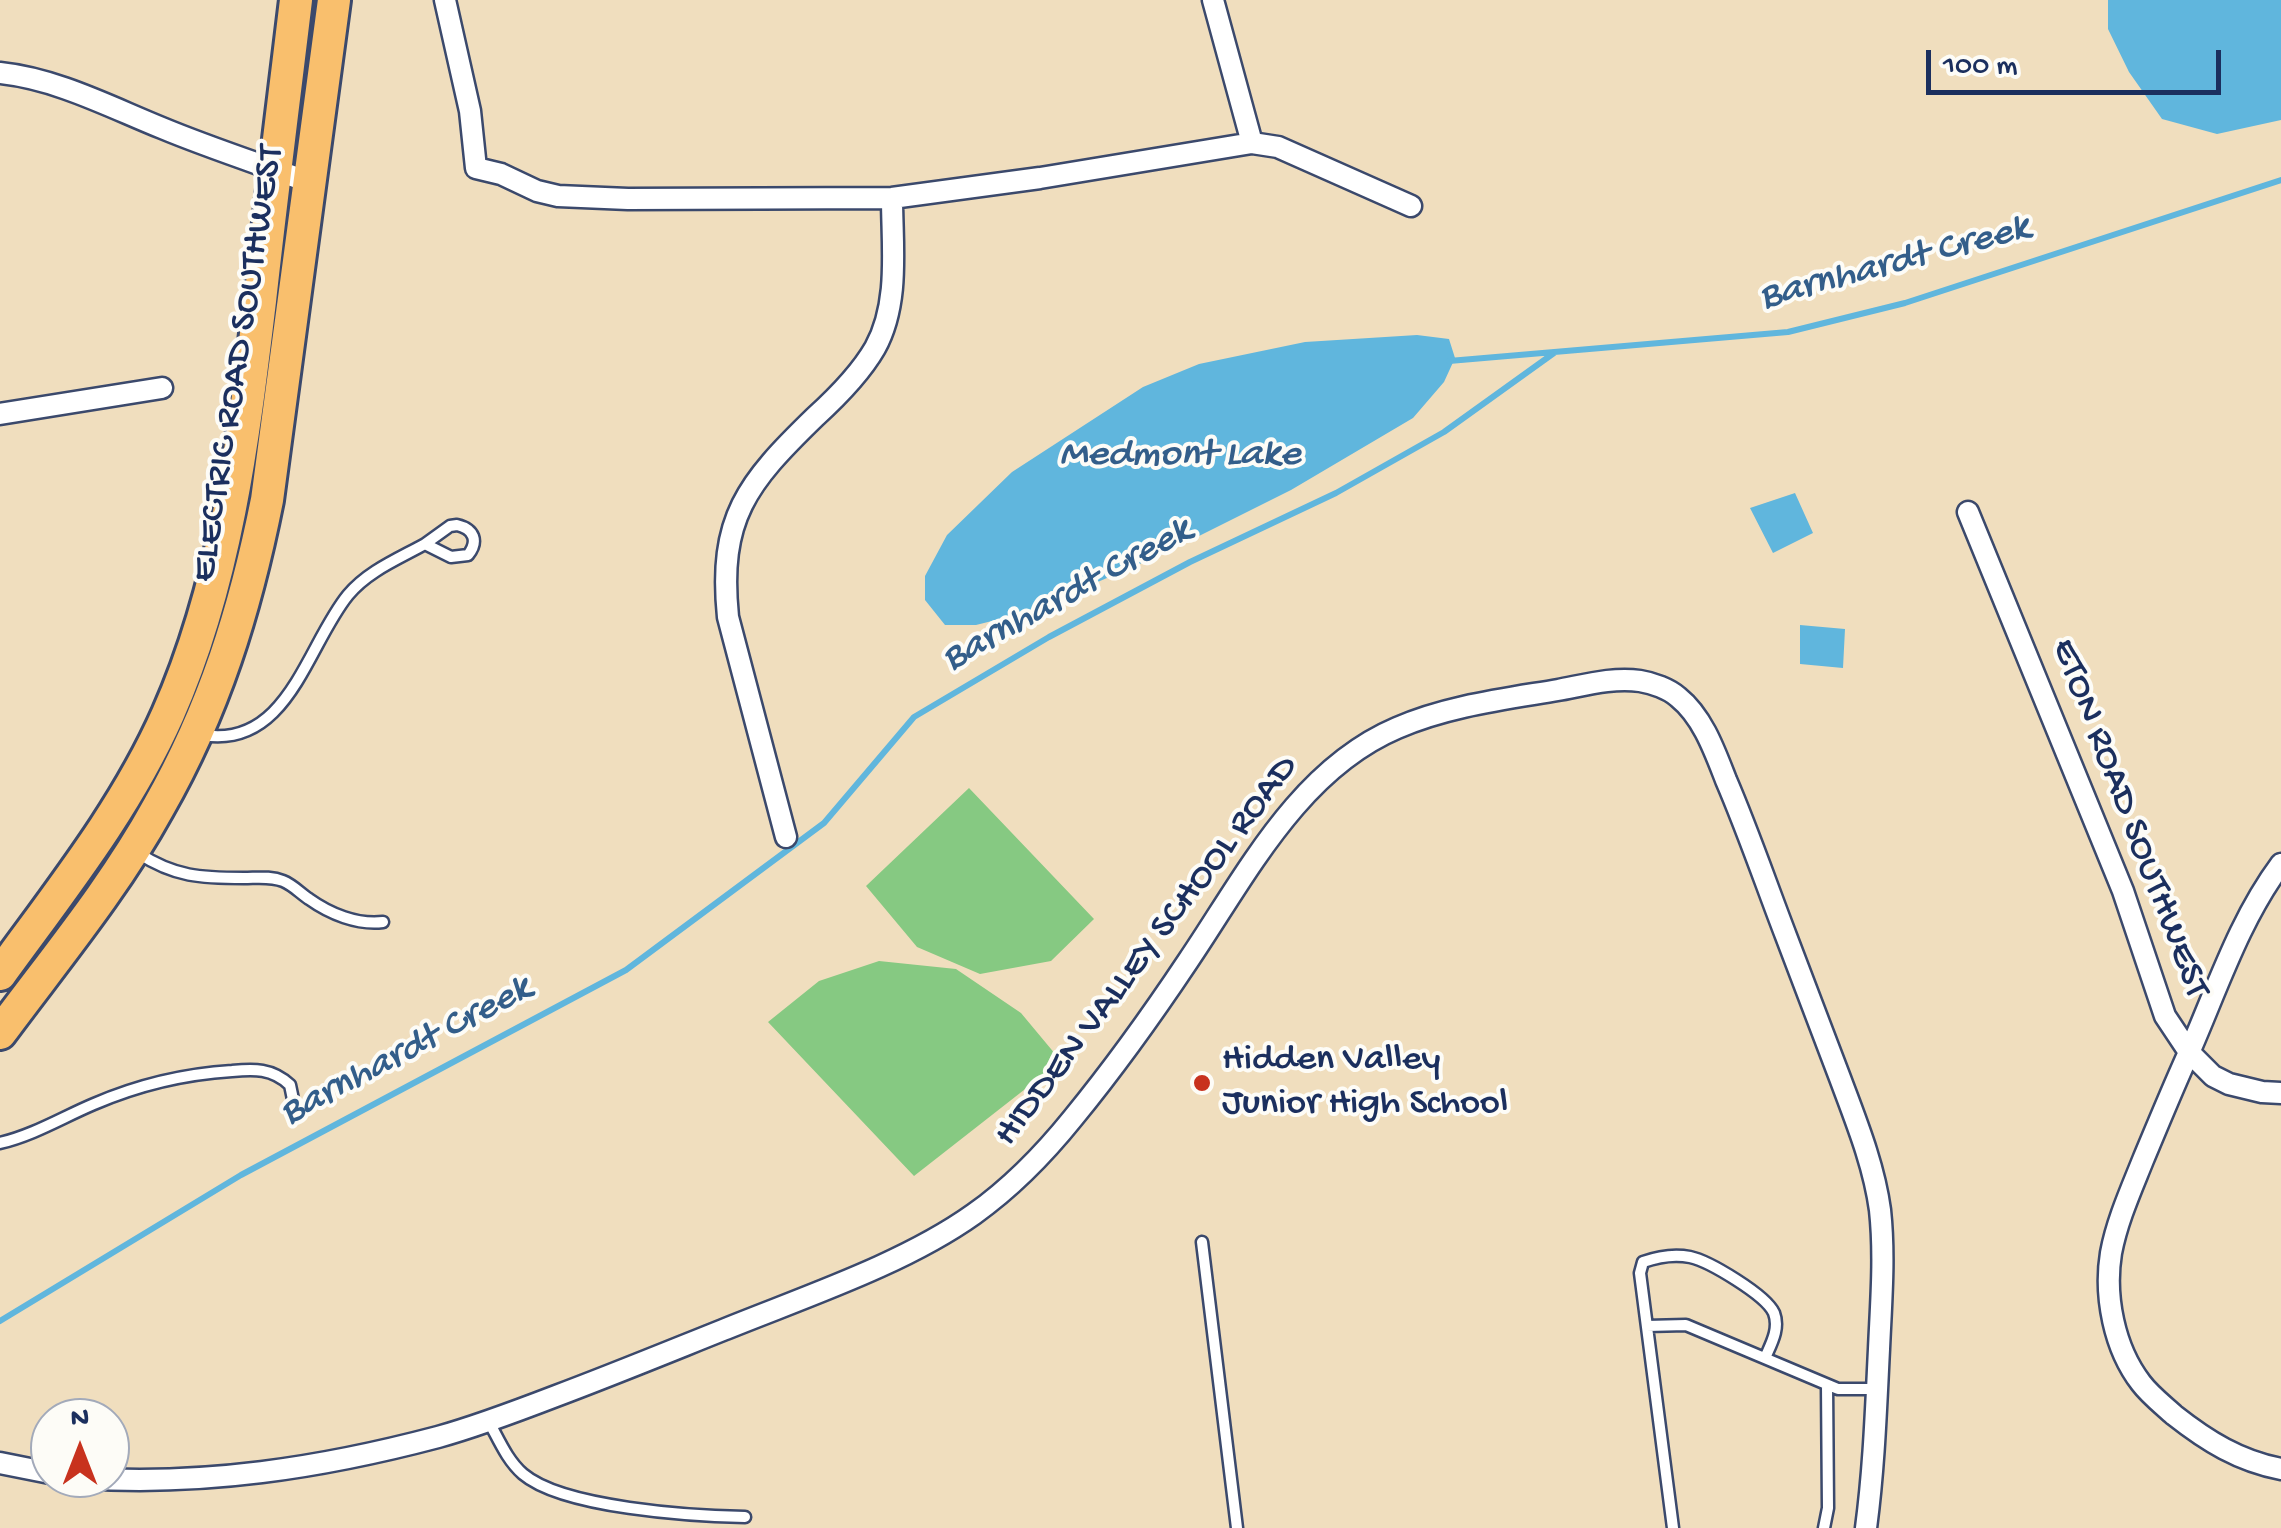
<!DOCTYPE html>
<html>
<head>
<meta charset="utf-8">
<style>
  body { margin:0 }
  #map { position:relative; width:2281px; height:1528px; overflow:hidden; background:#f0debe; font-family:"Gochi Hand",sans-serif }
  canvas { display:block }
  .north { position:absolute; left:30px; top:1398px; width:100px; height:100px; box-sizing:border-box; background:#fdfcf7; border:2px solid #a3aaba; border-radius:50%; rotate:0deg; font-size:28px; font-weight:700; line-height:40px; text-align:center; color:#1b2f5e }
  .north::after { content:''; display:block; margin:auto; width:35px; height:45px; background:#c8321e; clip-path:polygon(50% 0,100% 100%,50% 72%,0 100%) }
  .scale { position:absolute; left:1926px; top:50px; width:295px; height:45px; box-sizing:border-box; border:5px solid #1b2f5e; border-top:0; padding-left:12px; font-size:30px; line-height:35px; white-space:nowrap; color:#1b2f5e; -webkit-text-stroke:8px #fdfcf7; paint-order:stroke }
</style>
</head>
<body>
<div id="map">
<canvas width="2281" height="1528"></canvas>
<div class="north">N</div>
<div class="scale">100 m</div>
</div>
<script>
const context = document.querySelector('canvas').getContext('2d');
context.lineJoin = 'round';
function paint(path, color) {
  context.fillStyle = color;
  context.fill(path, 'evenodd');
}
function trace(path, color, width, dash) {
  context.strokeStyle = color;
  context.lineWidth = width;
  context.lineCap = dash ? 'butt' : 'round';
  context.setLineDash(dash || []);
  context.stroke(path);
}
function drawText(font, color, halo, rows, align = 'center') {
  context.font = font + ' "Gochi Hand",sans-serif';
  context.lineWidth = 8;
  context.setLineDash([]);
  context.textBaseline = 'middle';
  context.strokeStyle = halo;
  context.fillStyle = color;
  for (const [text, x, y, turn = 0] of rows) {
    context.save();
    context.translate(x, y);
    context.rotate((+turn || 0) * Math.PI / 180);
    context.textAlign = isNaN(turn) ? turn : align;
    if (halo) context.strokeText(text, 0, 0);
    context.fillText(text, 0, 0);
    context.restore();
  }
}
paint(new Path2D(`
  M969,788l125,131 -43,42 -71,13 -63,-27 -51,-61z
  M879,961l77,8 65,44 40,48 -147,115 -146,-154 51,-41z`), '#86c982');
paint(new Path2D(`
  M2108,0h173v120l-64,14 -55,-15 -33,-47 -21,-43z
  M1417,335l32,4 6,19 -11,24 -31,36 -122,72 -126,63 -137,59 -52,13h-31l-20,-25v-24l22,-41 65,-63 131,-85 56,-23 106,-22z
  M1795,493l18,40 -40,20 -23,-45z
  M1800,625l45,4 -2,39 -43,-4z`), '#60b6dd');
trace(new Path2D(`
  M1449,361l339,-29 117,-29 376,-123
  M0,1321l241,-146 385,-205 198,-147 90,-106 135,-80 141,-75 146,-69 108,-61 110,-79`), '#60b6dd', 6);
const service = new Path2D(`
  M457,525c17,4 22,16 11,30l-17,2 -26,-13 25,-18z
  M203,735c85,14 104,-90 145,-140 20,-24 50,-36 77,-51
  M138,853c37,24 63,25 106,25 13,0 27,-2 39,3 10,4 17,12 26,18 21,15 48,26 74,23
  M0,1143c34,-8 63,-26 94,-39 44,-19 90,-30 138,-33 22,-2 40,-3 58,14l5,24
  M1202,1242l35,286
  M1647,1326l39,-1 152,64h38
  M489,1422c10,18 18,38 34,52 40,34 169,42 222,43
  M1673,1528l-33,-255 3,-11c14,-5 32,-8 47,-5 19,4 76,38 84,56 6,16 -3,31 -9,45
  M1824,1528l4,-20 -1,-123`);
const minor = new Path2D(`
  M445,0l25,111 6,57 25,6 36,17 21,5 70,3 264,-1 148,-20 212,-35 26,4 133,59
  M1213,0l39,143
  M0,73c57,6 110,34 162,55 48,20 98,36 147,54
  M0,414l162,-26
  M1968,512l155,379 42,125 24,36 24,24 16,8 33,8 19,1
  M786,837l-58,-220c-10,-99 19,-134 87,-200 22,-20 45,-43 60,-69 25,-45 17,-102 17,-150
  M2281,864c-41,55 -63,122 -90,184 -17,37 -32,74 -48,112 -12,30 -26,61 -32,93 -7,43 3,95 30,130 9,12 22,22 33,32 33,26 65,46 107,54
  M0,1463l50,10
  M82,1478c121,8 239,-10 356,-41 40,-11 79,-26 118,-41 56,-21 112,-44 167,-66 81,-33 181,-66 251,-116 38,-27 70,-60 99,-96 41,-50 79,-103 115,-157 57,-84 110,-191 209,-233 50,-22 108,-29 161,-38 27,-5 55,-13 82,-9 13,2 29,8 38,16 25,20 37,55 48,83 22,51 40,104 60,156 18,47 36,94 54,142 16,43 34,87 40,132 5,46 1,93 -1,139 -3,60 -5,119 -13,179`);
const primary = new Path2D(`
  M0,974c61,-84 126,-165 168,-260 58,-131 75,-272 92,-413 11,-100 24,-201 36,-301
  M0,1033c54,-73 114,-145 158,-225 56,-98 87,-198 109,-308l67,-500`);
trace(service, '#3b496c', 15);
trace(minor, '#3b496c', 25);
trace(primary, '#3b496c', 38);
trace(service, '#fff', 10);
trace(minor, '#fff', 20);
trace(primary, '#f9bf6d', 32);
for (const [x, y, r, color] of [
  [1202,1083,10,"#c8321e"]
]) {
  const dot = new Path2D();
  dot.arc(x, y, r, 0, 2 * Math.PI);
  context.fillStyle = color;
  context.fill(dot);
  trace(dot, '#fdfcf7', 4);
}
drawText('38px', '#1b2f5e', '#fdfcf7', [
  ["ELECTRIC ROAD SOUTHWEST",240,364,-81],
  ["ETON ROAD SOUTHWEST",2128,819,69],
  ["HIDDEN VALLEY SCHOOL ROAD",1148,952,-53]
]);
drawText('38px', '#1b2f5e', '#fdfcf7', [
  ["Hidden Valley",1222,1061],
  ["Junior High School",1222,1105]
], 'left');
drawText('italic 40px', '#335e8a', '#fdfcf7', [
  ["Barnhardt Creek",1895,265,-15],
  ["Medmont Lake",1180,457],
  ["Barnhardt Creek",1068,597,-29],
  ["Barnhardt Creek",407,1053,-28]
]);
</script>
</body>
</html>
